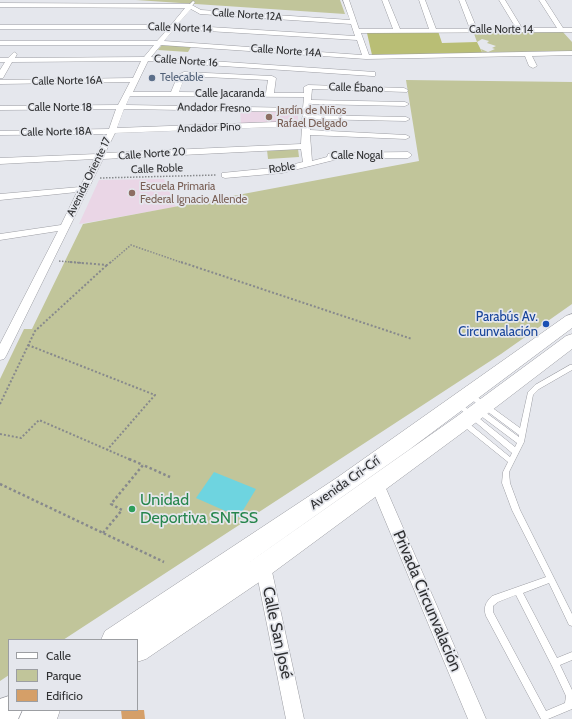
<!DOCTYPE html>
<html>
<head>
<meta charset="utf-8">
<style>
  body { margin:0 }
  #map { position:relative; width:572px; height:719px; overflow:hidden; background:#e5e7ed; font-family:Cabin,sans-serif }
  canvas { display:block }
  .legend { position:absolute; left:8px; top:639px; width:130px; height:72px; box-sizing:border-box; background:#e5e7ed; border:1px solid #9c9ea2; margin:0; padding:5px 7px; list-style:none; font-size:12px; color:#2f3032 }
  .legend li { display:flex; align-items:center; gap:8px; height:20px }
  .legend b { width:20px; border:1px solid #9c9ea2 }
</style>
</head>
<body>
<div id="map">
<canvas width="572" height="719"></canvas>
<ul class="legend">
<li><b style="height:5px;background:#fff"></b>Calle</li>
<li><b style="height:11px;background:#c1c59a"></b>Parque</li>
<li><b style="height:11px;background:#d59f68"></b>Edificio</li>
</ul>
</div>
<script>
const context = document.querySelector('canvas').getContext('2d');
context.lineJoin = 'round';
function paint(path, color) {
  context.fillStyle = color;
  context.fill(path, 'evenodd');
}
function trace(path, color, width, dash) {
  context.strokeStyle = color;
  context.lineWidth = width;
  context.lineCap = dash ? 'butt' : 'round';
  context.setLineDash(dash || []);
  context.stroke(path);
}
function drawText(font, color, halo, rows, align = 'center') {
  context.font = font + ' Cabin,sans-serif';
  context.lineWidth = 3.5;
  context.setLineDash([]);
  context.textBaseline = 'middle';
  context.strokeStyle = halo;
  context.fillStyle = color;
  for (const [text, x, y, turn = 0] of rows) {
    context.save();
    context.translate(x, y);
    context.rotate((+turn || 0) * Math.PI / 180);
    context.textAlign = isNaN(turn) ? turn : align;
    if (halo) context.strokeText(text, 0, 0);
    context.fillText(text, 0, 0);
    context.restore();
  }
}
paint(new Path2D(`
  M240,110l58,1v11l-57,3z
  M164,179l12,28 -97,17 20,-44z`), '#ead6e6');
paint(new Path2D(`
  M136,0h204l5,14z
  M473,31h89l10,11v9l-89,3 -2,-5 7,3 7,-3 -3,-1 4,-2 -9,-3 2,-2 -7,-2 -5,3z
  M162,45l29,2 -3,5 -30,-2z
  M406,80l166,2v222l-71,50 -438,286h-54v35l-9,6v-302l24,-50h8l51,-105 336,-63z
  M298,149l1,8 -31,2 -1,-9z`), '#c1c59a');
paint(new Path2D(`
  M438,31l4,12 35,-1 6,12 -111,1 -5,-22z`), '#b9be75');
paint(new Path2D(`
  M214,472l42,17 -17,28 -43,-19z`), '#6ed4e0');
paint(new Path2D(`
  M121,710h23l1,9h-23z`), '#d59f68');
const lane = new Path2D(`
  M193,1l2,1 -4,5h-2v-2z
  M570,365h2v5l-33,19 -6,6 -9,47 -15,30 1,11 10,27 52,104v12l-3,-1 -20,-42 -26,10 34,65 15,-6v8l-12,5 12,25v19l-24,10h-7l-55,-103c-3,-9 0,-14 6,-20l54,-19 -34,-67 -10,-27 1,-11 5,-10 -46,-37 -1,-2 1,-2h4l44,36 2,-4 -58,-49 1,-2h4l56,45 2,-4 -40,-30 -1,-2 1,-2h4l38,28v-2l-51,-38 -1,-2 1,-2h4l48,35 8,-36 7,-7zM516,595l36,71 14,30 -1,7 -19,8 -53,-99v-6l5,-4z`);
const street = new Path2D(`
  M343,0h6l10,29h34l-11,-29h6l12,29h29l-10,-29h6l11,29h34l-11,-29h6l12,29 39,-1 -17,-28h6l17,28h35l-18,-28h6l18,28h9v4l-211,1 8,22 203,-4v4l-40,1 5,10 -4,2 -4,-2 -4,-10 -159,3 -205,-14 -10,12 224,15v4h-3l-224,-15 -15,31h38l7,-17 6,-3 88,4 4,2 -2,15h30v-6l4,-2 96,3 4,2 -1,2 -95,-3 -1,11 94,2 4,2 -4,2 -94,-2v11l95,2 4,2 -4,2 -96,-2v11l96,5 4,2 -4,2 -96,-4 2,26 15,-4 1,-3 3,-1 77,-1 4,3 -4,3h-66l-60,15 -57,5 -3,-1v-4l60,-6 21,-5 -2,-13 -198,10 -97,197 -2,3 -4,1v-16l58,-113 -58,9v-6l61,-9 16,-33 -77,8v-6l80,-7 14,-28 -94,5v-6l97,-4 10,-20 -107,1v-4l109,-2 7,-20 -116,1v-4l118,-1 12,-23 -130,2v-4l133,-2 8,-17 -129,1 -9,16h-3v-8l5,-8h-5v-4h8l6,-6 3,2 -2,4 129,-1 10,-12h-154v-4h157l11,-12h-168v-4h171l14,-17 -185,-1v-4l190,1 11,6 149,10zM191,9l9,5 151,10 4,12 -178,-11zM174,29l183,11 5,15 -198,-14zM185,76l83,4 -2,13 -87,-1zM130,96l174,1 -1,11 -177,-3zM124,109l179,3 -1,9 -185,7zM302,126l-1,18 -196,9 10,-20z
  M377,478l5,2 2,4 102,235h-18l-98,-235 2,-4z
  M260,556l5,2 6,9 33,152h-18l-30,-149 -4,-7 3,-5z`);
const secondary = new Path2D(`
  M572,314v14l-162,121 -176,124 222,-156 110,-81 6,-2v15l-102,78 -199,147 -125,85 -9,3v-22h-36l4,-9 233,-154 228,-161z
  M9,696v14h13l-4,9h-18v-20z
  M23,710h37l-3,9h-38z`);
trace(lane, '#9c9da3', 1);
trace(street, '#9c9da3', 1);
trace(secondary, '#9c9da3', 1);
trace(new Path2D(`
  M100,178l117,-3
  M59,261l23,2
  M110,263l21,-18 52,18`), '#87898c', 1.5, [1.5, 1.5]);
trace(new Path2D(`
  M70,262l37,3 4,-3
  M181,262l231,77
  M28,345l127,50 -48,55
  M0,404l35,-73 72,-66
  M0,434l21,4 18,-18 92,40`), '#87898c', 2, [2, 2]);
trace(new Path2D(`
  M129,459l14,6
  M0,484l164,78
  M103,533l19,-23 -11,-6 32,-39 27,12`), '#87898c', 2.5, [2.5, 2.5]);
paint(lane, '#fff');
paint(street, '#fff');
paint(secondary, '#fff');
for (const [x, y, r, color] of [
  [152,78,4,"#5c6f8a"],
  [269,117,4,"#8d6e63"],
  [132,193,4,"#8d6e63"],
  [546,324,4,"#1a4fb4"],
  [132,509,4,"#2e9e5b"]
]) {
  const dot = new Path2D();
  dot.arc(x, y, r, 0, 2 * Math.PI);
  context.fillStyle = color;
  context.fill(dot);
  trace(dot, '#e5e7ed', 1.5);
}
drawText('11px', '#2f3032', '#e5e7ed', [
  ["Calle Norte 12A",247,15,4],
  ["Calle Norte 14",180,28,2],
  ["Calle Norte 14",501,30],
  ["Calle Norte 14A",286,51,4],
  ["Calle Norte 16",186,61,4],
  ["Calle Norte 16A",67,81,-1],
  ["Calle Ébano",356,88,2],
  ["Calle Jacaranda",230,94],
  ["Calle Norte 18",60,108],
  ["Andador Fresno",214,108,1],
  ["Andador Pino",209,128,-2],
  ["Calle Norte 18A",56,132,-1],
  ["Calle Norte 20",152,154,-4],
  ["Calle Nogal",357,156],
  ["Roble",282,168,-8],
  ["Calle Roble",157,169,-2],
  ["Avenida Oriente 17",89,177,-64]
]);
drawText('11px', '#4e5e75', '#e5e7ed', [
  ["Telecable",160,78]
], 'left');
drawText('11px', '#785e54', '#e5e7ed', [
  ["Jardín de Niños",277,111],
  ["Rafael Delgado",277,124],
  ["Escuela Primaria",140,187],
  ["Federal Ignacio Allende",140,200]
], 'left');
drawText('13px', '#164399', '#e5e7ed', [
  ["Parabús Av.",538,317],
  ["Circunvalación",538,332]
], 'right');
drawText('13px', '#2f3032', '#e5e7ed', [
  ["Avenida Cri-Crí",345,483,-35]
]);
drawText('16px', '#27864d', '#e5e7ed', [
  ["Unidad",140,500],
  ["Deportiva SNTSS",140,518]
], 'left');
drawText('16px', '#2f3032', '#e5e7ed', [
  ["Privada Circunvalación",427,601,67],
  ["Calle San José",277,633,78]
]);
</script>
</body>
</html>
